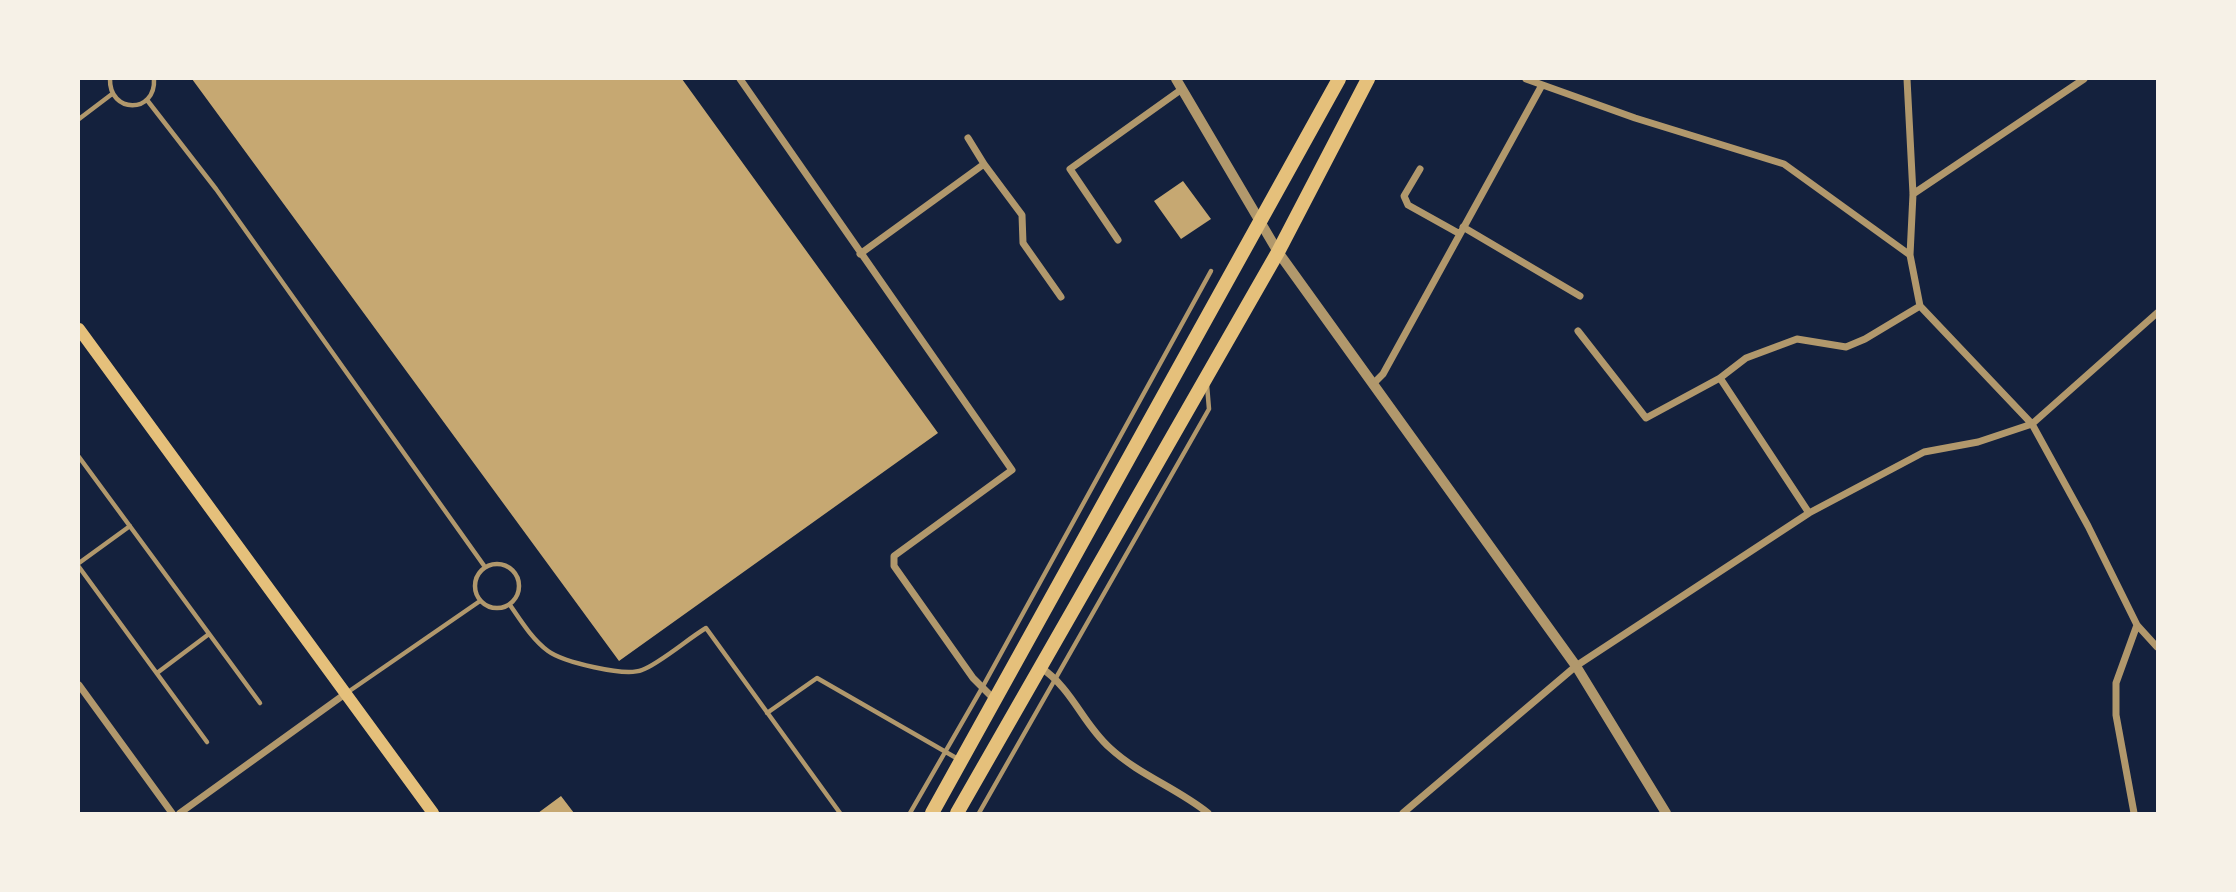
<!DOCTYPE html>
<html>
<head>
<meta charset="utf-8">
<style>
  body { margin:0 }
  #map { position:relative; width:2236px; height:892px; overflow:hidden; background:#14213d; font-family:Jost,sans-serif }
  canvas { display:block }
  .frame { position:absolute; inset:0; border:80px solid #f6f1e7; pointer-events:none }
</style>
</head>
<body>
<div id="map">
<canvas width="2236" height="892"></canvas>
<div class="frame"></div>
</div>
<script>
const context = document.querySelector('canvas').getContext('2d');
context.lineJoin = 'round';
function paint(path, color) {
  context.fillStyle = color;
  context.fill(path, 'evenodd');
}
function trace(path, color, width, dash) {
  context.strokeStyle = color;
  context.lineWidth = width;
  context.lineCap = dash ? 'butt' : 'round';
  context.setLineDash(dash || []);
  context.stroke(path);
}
paint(new Path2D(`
  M192,79h490l256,354 -319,228z
  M1183,181l28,38 -30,20 -27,-38z
  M561,796l13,17h-36z`), '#c6a872');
trace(new Path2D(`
  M110,79c-1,35 46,35 44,0
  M147,100l69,89 269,378
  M79,119l33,-25
  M79,457l181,246
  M79,563l51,-37
  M475 586a22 22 0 1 1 44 0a22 22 0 1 1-44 0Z
  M79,567l128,175
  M510,605c11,16 22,34 38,46 15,11 77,26 94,19 17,-6 47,-32 64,-42l134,185
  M157,673l52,-39
  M348,692l132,-91
  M767,713l50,-35 141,81
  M910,813l72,-125 229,-417
  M979,813l230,-404 -2,-24`), '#b1986c', 4.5);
trace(new Path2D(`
  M740,79l272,391 -118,86v10l79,112 22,22
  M1526,79l109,39 149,46 126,91 10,51 112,118 56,102 49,99 20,22
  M1907,79l6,115 -3,61
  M968,138l16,26 38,51 1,28 38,54
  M1420,169l-16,27 4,9 52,29
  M1913,194l171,-115
  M1463,227l117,69
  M1118,240l-48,-71 112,-80
  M860,254l124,-90
  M1578,331l68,87 74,-40 26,-20 51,-19 49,8 19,-8 55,-33
  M1720,378l89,135
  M1373,384l10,-10 159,-289
  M1040,667c33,22 42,56 70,81 29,27 67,40 98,65
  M79,685l93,128
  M180,813l165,-119
  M1403,813l173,-147 233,-153 115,-61 54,-10 54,-18 125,-111
  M2134,813l-18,-98v-32l21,-58`), '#b1986c', 7);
trace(new Path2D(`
  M1176,79l102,173 298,414 90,147`), '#b1986c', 10);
trace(new Path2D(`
  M79,329l354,484`), '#e5c07b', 12);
trace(new Path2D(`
  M932,813l407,-734
  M957,813l321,-561 90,-173`), '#e5c07b', 14);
</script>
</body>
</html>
